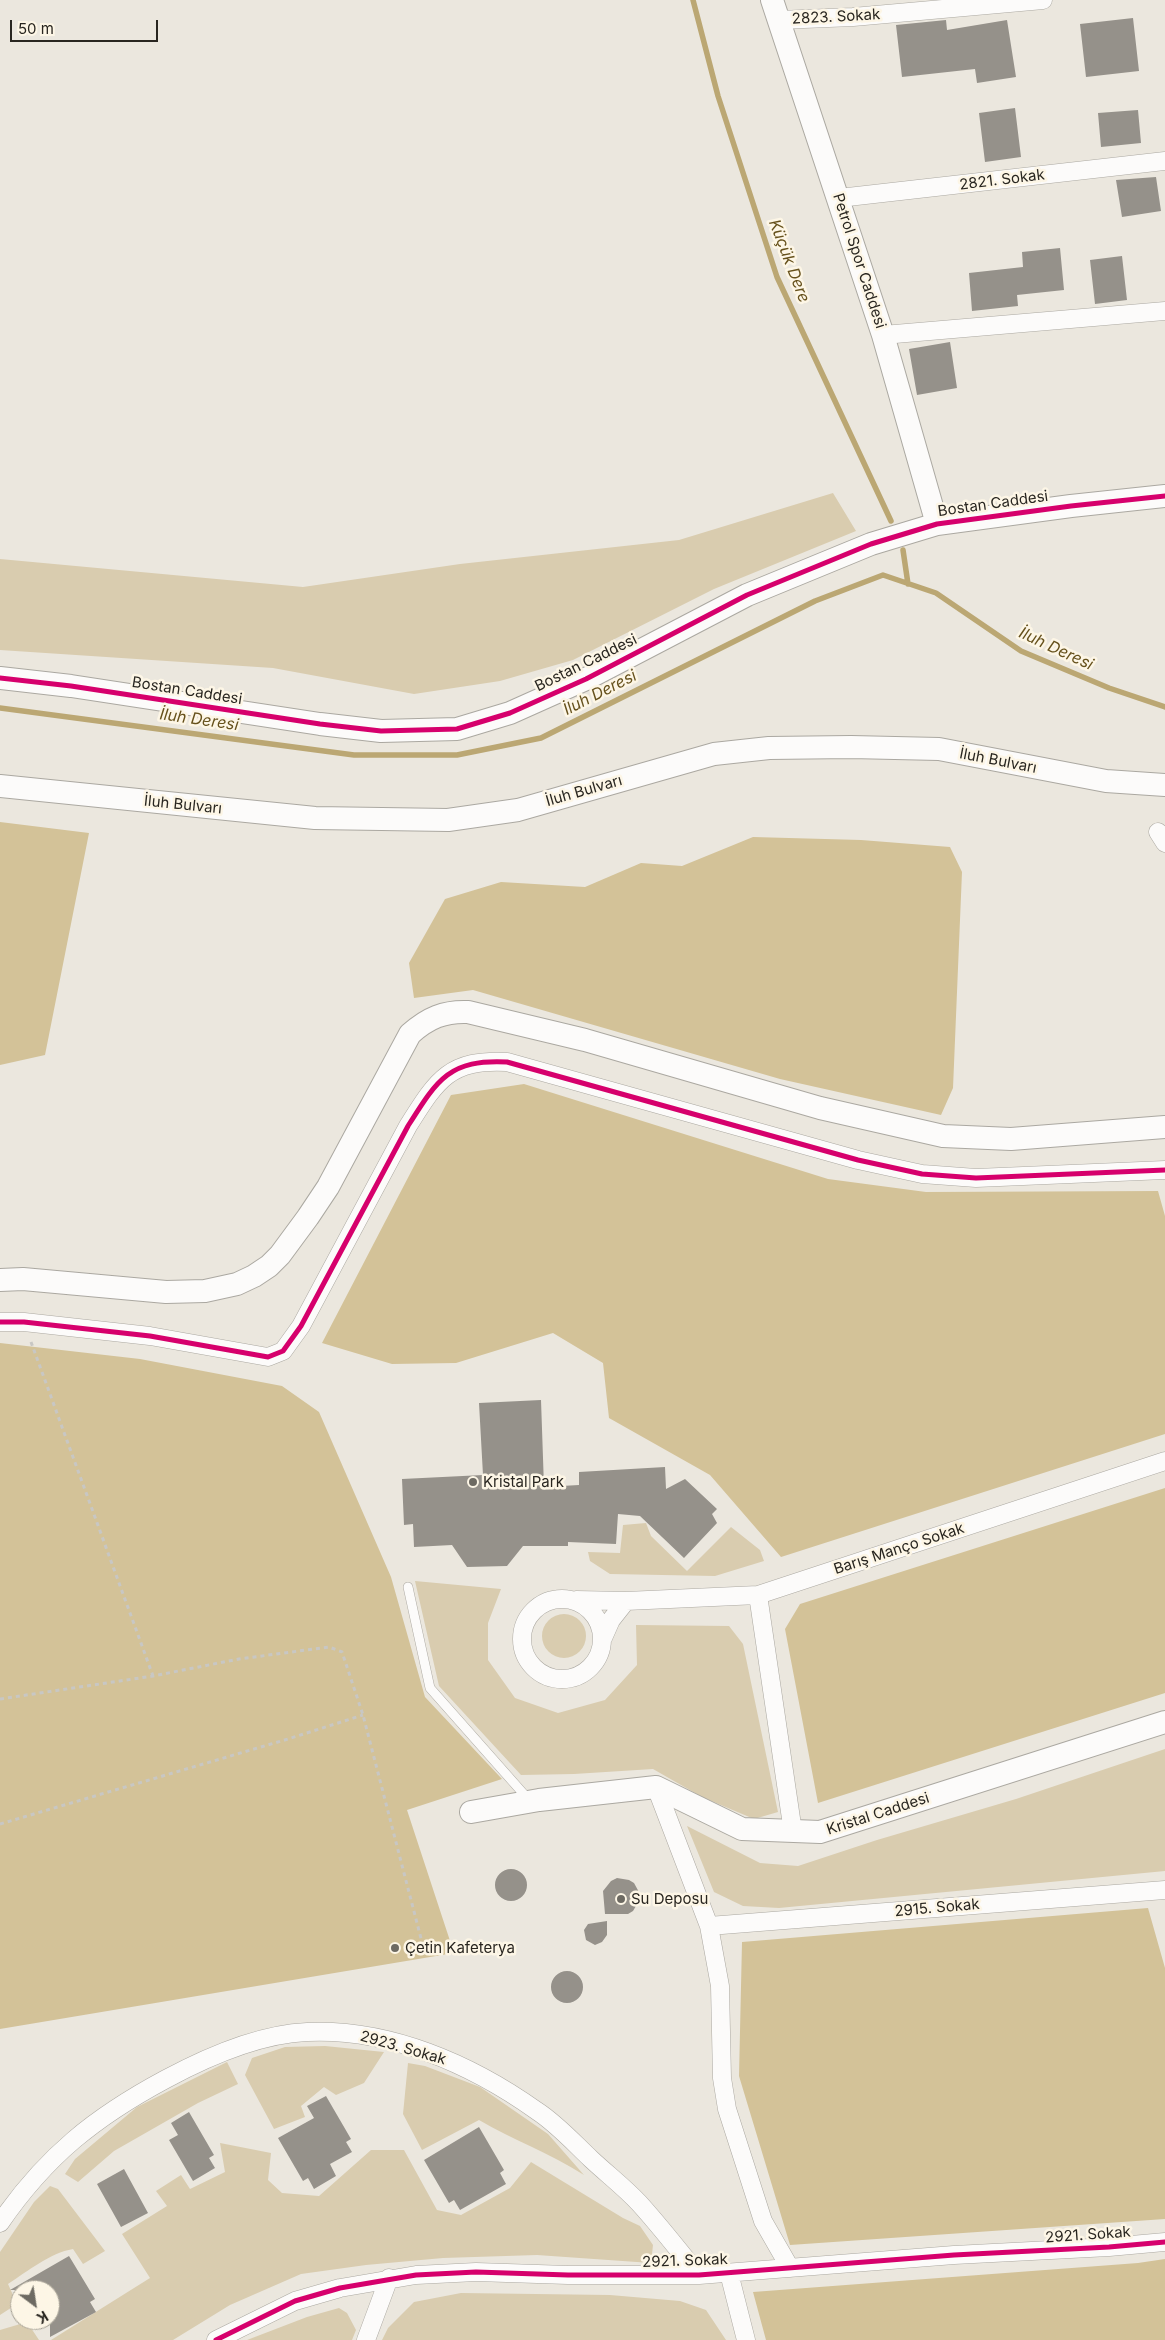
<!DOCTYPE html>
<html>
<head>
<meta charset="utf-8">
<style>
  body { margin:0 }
  #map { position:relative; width:1165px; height:2340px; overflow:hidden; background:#ebe7de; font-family:Inter,sans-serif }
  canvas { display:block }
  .north { position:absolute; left:10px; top:2280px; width:50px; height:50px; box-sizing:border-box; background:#fdf6e6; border:1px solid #a8a397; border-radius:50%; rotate:149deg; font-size:14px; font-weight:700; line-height:20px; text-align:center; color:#292620 }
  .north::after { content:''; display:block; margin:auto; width:18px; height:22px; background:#6d6a62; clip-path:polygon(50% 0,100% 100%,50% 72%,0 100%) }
  .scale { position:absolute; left:10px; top:20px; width:148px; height:22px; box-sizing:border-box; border:2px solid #292620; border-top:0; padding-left:6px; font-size:15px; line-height:18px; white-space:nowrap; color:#292620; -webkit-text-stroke:4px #fdf6e6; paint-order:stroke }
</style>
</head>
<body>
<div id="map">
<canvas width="1165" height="2340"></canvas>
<div class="north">K</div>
<div class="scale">50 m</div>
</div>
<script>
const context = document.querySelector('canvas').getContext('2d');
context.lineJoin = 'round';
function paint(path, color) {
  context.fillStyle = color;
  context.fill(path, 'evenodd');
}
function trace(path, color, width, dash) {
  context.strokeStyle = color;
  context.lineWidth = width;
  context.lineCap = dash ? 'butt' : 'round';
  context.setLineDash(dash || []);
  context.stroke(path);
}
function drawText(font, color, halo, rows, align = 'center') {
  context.font = font + ' Inter,sans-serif';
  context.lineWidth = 5;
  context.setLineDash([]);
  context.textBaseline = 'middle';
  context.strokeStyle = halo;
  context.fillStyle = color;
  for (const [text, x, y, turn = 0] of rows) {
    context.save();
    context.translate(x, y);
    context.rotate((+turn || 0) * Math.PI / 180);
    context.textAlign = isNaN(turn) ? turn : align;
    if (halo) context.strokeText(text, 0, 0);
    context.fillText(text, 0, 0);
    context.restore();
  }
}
paint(new Path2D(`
  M833,493l23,38 -142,58 -141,71 -73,21 -86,13 -141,-26 -273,-18v-91l303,28 157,-23 219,-24z
  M646,1523l5,13 36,35 44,-44 29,23 4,11 -49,15 -105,-2 -20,-13 -2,-9 32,1 3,-28z
  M415,1581l86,8 -13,34v37l27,38 43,15 47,-13 32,-35 -1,-40 93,1 14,18 35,168 -24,7 -52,-22 -49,-28 -79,5 -53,1 -82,-89z
  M542 1636a22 22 0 1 1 44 0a22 22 0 1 1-44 0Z
  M1165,1749v122l-386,37 -36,-2 -29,-14 -27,-66 73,37 38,3 79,-26 139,-41z
  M325,2046l59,6 -20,31 -28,12 -12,-8 -23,19 4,11 -31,12 -29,-54 7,-17 33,-11z
  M227,2062l11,22 -40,19 -84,48 -36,31 -13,-8 10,-15 62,-52z
  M408,2063l17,3 55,21 68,47 36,41c-34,-22 -71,-35 -105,-55l-57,30 -19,-36z
  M220,2143l51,10 -3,27 14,13 37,3 52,-46h33l33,60 24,5 49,-27 21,-26 92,56 17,8 13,19 -2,18 -114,-8 -94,3 -77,7 -65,9 -71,31 -57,35h-122l99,-62 -28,-44 45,-28 -11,-15 25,-16 9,14 35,-17z
  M50,2186l8,3 47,62 -22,13 -10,-15c-23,4 -45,22 -65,35l9,20 -17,11v-63l34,-50z
  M461,2293l149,2 70,6 26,9 20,30h-344l6,-12 26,-26z
  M339,2308l8,5 9,17 -4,10h-105l60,-23z
  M27,2322l12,18h-39v-10z`), '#d9ccaf');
paint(new Path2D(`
  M0,822l89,11 -44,222 -45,10z
  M753,837l108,3 89,7 12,25 -9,216 -12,27 -161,-36 -307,-89 -59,8 -5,-35 36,-64 56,-17 84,5 56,-24 41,3z
  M524,1084l304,95 98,13 232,-1 7,25v218l-384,123 -71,-82 -101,-57 -6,-55 -50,-30 -97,30 -64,1 -70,-21 129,-248z
  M0,1343l140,16 142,27 37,26 72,165 34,120 77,82 -95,31 47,143 -454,76z
  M1165,1488v205l-347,110 -33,-174 15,-25z
  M1148,1908l17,60v251l-375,26 -51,-169 3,-134z
  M1165,2259v81h-399l-13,-48 385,-29z`), '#d3c298');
trace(new Path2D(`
  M693,0l25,96 59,181 114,244
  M903,550l5,34
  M0,708l354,47h103l84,-17 274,-137 68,-26 53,18 85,58 88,37 56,19`), '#bba773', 5.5);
paint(new Path2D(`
  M1133,18l6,53 -53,6 -6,-53z
  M946,20l1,10 60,-10 9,57 -39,6 -2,-14 -73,8 -6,-52z
  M1015,108l6,49 -36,5 -6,-49z
  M1138,110l3,33 -40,4 -3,-34z
  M1156,177l5,34 -39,6 -6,-37z
  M1060,248l4,42 -47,5 1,11 -46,5 -3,-38 54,-6 -1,-15z
  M1122,256l5,44 -32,4 -5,-44z
  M950,342l7,46 -40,7 -8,-46z
  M541,1400l3,87 35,-2v-13l86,-5 1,22 19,-10 32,30 -5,5 5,9 -33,35 -44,-42 -22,-2 -2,30 -48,-2v4h-45l-16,20 -40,1 -15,-22 -38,2 -1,-23 -9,1 -2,-46 81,-4 -4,-72z
  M495 1885a16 16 0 1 1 32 0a16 16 0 1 1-32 0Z
  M617,1878l12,2 5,3 6,11 -1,7 -6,10 -5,3h-23l-2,-23 8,-10z
  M607,1921v14l-5,7 -7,3 -9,-5 -2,-10 4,-6z
  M551 1987a16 16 0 1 1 32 0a16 16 0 1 1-32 0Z
  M326,2096l25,43 -5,3 6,10 -22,12 6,12 -22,13 -6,-11 -5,3 -25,-43 36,-20 -7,-12z
  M189,2112l25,43 -5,3 6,10 -22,13 -24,-41 9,-5 -7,-12z
  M479,2127l25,43 -4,3 6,11 -46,26 -6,-10 -5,3 -25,-43z
  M124,2169l24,44 -27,14 -24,-43z
  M69,2256l26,43 -5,3 6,10 -46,25v-47h-40z`), '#95918a');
const service = new Path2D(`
  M408,1587l22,101 99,112`);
const minor = new Path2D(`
  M779,20l74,-3 190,-17
  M839,198l326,-37
  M883,335l282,-24
  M1158,832l7,11
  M0,1322h24l126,14 118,21 15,-6 18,-25 107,-200c29,-46 41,-67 99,-64l351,98 64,14 54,4 189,-8
  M758,1595l35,237
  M522 1639a40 40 0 1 1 80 0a40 40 0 1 1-80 0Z
  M576,1600l50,1 -15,19 -8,18
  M626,1601l132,-6 407,-134
  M656,1787l53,139 11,60 2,92 5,31 36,112 27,47
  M709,1926l456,-36
  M0,2223c46,-67 95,-106 166,-144 41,-22 93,-45 141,-47 82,-4 164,32 230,79 20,13 37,32 54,48 16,15 33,28 48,44 21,23 40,48 60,72
  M729,2273l17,67
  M216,2340l79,-39 45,-13 76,-13 60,-3 92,3h131l255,-20 155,-8 56,-5
  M366,2340l23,-62`);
const tertiary = new Path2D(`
  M772,0l111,335 54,189
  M0,678l71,8 249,38 61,7 76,-2 53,-16 76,-34 161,-84 124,-51 66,-20 134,-18 94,-10
  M0,786l315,32 133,2 70,-10 196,-56 55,-6 82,-1 88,2 167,32 59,4
  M0,1280l23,-1 143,13 39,-1 32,-7 17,-8 15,-10 11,-11 28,-38 20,-30 82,-153c18,-16 34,-23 58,-22l117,28 235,68 123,28 68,3 154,-12
  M471,1812l68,-12 117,-13 86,42 78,3 345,-110`);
trace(service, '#aba8a1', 10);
trace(minor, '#aba8a1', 19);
trace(tertiary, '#aba8a1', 24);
trace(new Path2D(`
  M31,1342l122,334
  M0,1699l153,-23 86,-17 90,-12 13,5 21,63 61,235
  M0,1824l288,-85 75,-24`), '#c8c7c4', 3, [4, 4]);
trace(service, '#fcfbfa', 9);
trace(minor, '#fcfbfa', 18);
trace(tertiary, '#fcfbfa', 22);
trace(new Path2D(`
  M0,678l71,8 249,38 61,7 76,-2 53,-16 76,-34 161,-84 124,-51 66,-20 134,-18 94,-10
  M0,1322h24l126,14 118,21 15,-6 18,-25 107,-200c29,-46 41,-67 99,-64l351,98 64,14 54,4 189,-8
  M216,2340l79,-39 45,-13 76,-13 60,-3 92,3h131l255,-20 155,-8 56,-5`), '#d6006c', 5);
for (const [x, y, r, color] of [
  [473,1482,5,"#6d6a62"],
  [621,1899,5,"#6d6a62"],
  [395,1948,5,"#6d6a62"]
]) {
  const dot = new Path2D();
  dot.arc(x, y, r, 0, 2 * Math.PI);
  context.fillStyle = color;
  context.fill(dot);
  trace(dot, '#fdf6e6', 2);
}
drawText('15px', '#292620', '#fdf6e6', [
  ["2823. Sokak",836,17,-3],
  ["2821. Sokak",1002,180,-7],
  ["Petrol Spor Caddesi",859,261,72],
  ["Bostan Caddesi",993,504,-8],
  ["Bostan Caddesi",586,663,-26],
  ["Bostan Caddesi",187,691,9],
  ["İluh Bulvarı",998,761,11],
  ["İluh Bulvarı",584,791,-16],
  ["İluh Bulvarı",183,805,6],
  ["Barış Manço Sokak",899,1549,-18],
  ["Kristal Caddesi",878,1814,-18],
  ["2915. Sokak",937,1908,-5],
  ["2923. Sokak",403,2048,16],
  ["2921. Sokak",1088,2235,-4],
  ["2921. Sokak",685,2261,-2]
]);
drawText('15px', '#292620', '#fdf6e6', [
  ["Kristal Park",483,1482],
  ["Su Deposu",631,1899],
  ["Çetin Kafeterya",405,1948]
], 'left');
drawText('italic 16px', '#66511c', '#fdf6e6', [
  ["Küçük Dere",789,261,69],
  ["İluh Deresi",1056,649,25],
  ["İluh Deresi",600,693,-27],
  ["İluh Deresi",199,720,8]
]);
</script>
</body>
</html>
